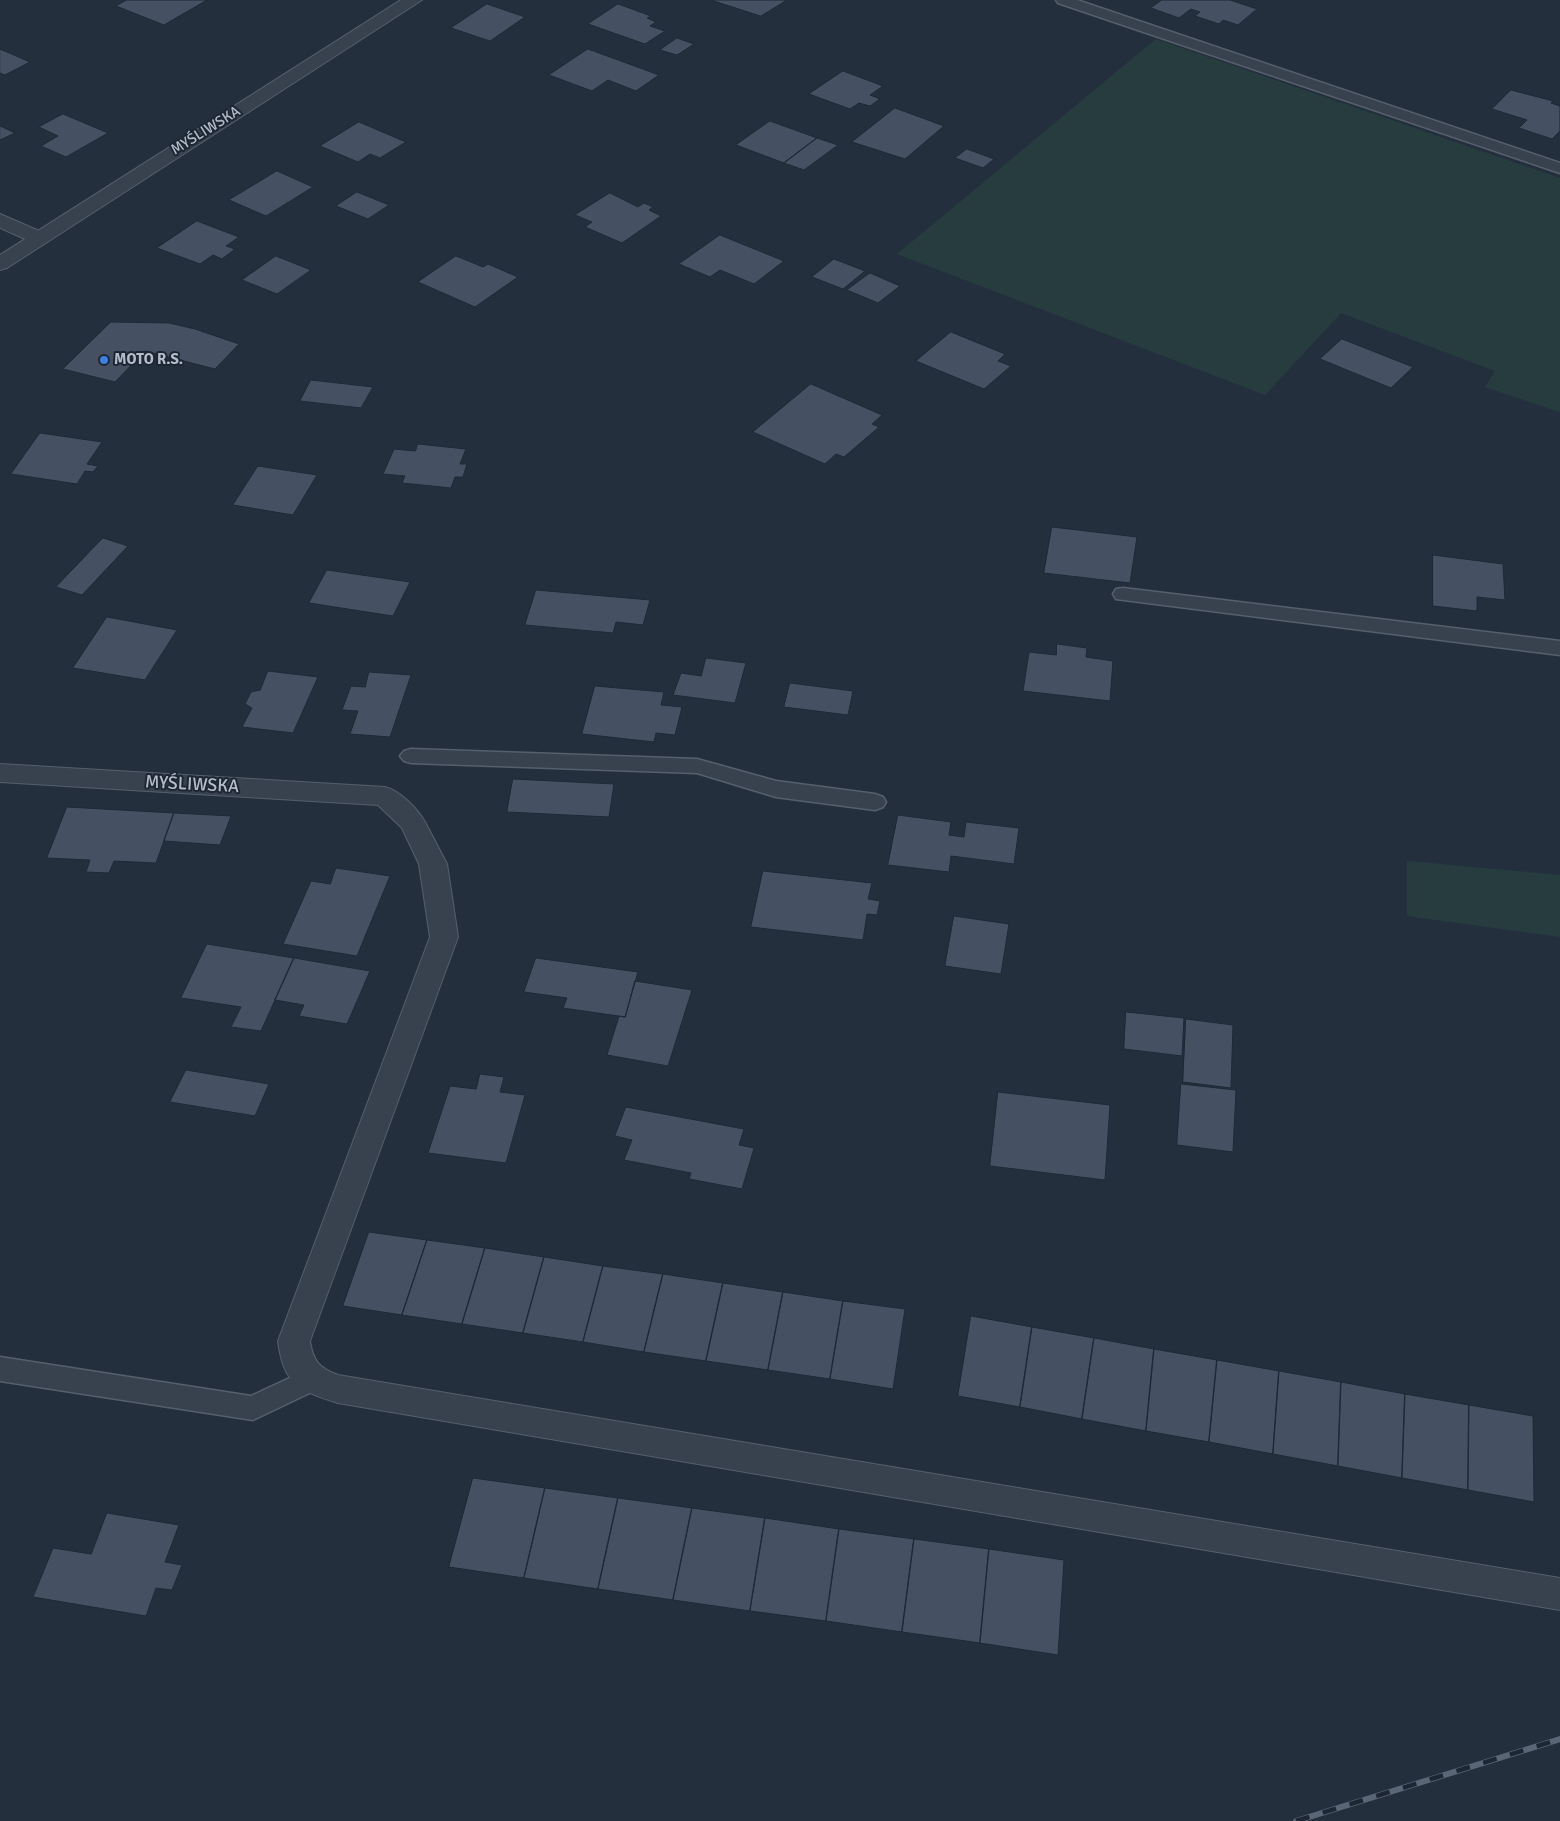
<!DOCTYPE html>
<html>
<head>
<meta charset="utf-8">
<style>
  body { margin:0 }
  canvas { display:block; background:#242f3e }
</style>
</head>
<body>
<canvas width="1560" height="1821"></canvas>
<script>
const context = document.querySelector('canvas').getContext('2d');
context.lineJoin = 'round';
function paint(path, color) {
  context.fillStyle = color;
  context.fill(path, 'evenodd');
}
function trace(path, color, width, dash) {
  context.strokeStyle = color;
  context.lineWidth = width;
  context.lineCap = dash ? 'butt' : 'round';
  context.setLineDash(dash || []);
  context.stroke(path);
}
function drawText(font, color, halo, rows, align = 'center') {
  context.font = font + ' Signika,sans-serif';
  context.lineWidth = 4;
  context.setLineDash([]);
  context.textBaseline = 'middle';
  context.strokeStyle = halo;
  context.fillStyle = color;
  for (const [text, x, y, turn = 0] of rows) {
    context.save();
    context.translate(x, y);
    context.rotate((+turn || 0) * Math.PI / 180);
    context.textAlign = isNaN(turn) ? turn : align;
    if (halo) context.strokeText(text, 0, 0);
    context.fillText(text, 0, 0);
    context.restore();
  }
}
paint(new Path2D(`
  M1156,39l404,139v234l-75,-25 10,-16 -154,-58 -76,82 -368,-141z
  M1407,861l153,14v62l-153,-21z`), '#263c3f');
const building = new Path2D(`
  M127,0h80l-43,25 -48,-19z
  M711,0h76l-26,16z
  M1162,0h68l27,9 -19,16 -15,-5 -4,4 -24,-8 5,-4 -9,-3 -12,9 -28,-10z
  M487,4l38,13 -35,24 -39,-13z
  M618,4l33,12 -4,2 9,4 -6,4 15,5 -20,13 -57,-20z
  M677,38l17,6 -17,11 -17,-5z
  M0,49l30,13 -25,13 -5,-2z
  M588,49l71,26 -23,16 -28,-11 -16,11 -43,-16z
  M843,71l40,15 -13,9 10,4 -10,7 -11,-3 -9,6 -41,-15z
  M1511,90l42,11 -2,2 9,3v25l-8,8 -33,-11 8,-8 -35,-11z
  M895,108l49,18 -39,33 -53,-17z
  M63,114l45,19 -42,24 -25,-11 17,-10 -19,-9z
  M770,121l47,17 -33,25 -48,-18z
  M359,122l47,20 -26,16 -10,-4 -12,8 -38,-16z
  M0,126l15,7 -15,7z
  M817,138l21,7 -34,25 -20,-7z
  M967,149l27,10 -11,9 -28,-10z
  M277,171l36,16 -47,29 -37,-16z
  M357,192l32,13 -21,14 -32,-13z
  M610,193l28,14 6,-4 9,4 -4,3 12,6 -39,27 -37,-16 7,-5 -17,-7z
  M197,221l42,16 -13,9 9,3 -13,10 -9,-4 -13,9 -43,-16z
  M720,235l64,26 -30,23 -34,-14 -10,7 -31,-13z
  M276,256l35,14 -34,24 -35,-14z
  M456,256l27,11 5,-3 30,13 -43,30 -57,-25z
  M834,259l31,12 -22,18 -31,-12z
  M870,273l30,13 -22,17 -31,-13z
  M111,322l58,1 26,6 44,15 -24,25 -70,-18 -30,31 -52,-13z
  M951,332l54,22 -7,7 13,5 -27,23 -68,-28z
  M1342,339l71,28 -22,21 -71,-29z
  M311,380l62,7 -12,21 -61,-7z
  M811,384l71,31 -10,9 7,3 -35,30 -8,-3 -11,10 -72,-32z
  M40,433l62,9 -15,22 11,2 -5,6 -8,-1 -8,13 -66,-10z
  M418,444l48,5 -6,15h7l-4,13h-8l-4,11 -49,-5 3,-7 -22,-2 11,-25 21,2z
  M258,466l59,9 -24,40 -60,-10z
  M1052,527l85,10 -7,46 -86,-10z
  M103,538l25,8 -46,49 -26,-8z
  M1433,555l70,9 2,36 -28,-3v14l-44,-5z
  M327,570l83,12 -17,34 -84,-13z
  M536,590l114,10 -7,25 -27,-3 -3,11 -88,-8z
  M107,617l70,13 -32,50 -72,-12z
  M1057,644l30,4 -1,9 27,4 -3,40 -87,-10 6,-39 27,3z
  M706,658l40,5 -11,40 -62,-8 8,-22 20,3z
  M268,671l50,6 -25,56 -51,-6 10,-19 -7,-4 6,-12 9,-2z
  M369,672l42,3 -21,62 -40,-3 8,-23 -16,-1 9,-24 14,1z
  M790,683l63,8 -5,24 -64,-8z
  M595,686l69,6 -3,13 21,2 -7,28 -19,-2 -2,9 -72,-8z
  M513,779l101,5 -5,33 -102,-5z
  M67,807l107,6 -18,50 -42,-2 -5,12 -23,-1 4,-12 -43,-2z
  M174,813l57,3 -11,29 -56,-4z
  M898,815l53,7 -2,13 15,2 2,-15 53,6 -5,36 -63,-8 -2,16 -61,-7z
  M336,868l54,8 -33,80 -74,-12 28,-63 19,3z
  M763,871l109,12 -4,16 12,2 -3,14 -10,-1 -4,26 -112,-13z
  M954,916l55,8 -8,50 -56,-8z
  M207,944l87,14 -33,73 -30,-4 10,-20 -60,-9z
  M294,958l76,13 -23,53 -48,-8 5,-11 -29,-5z
  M536,958l102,14 -13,45 -62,-9 4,-10 -43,-6z
  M635,981l57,9 -24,76 -61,-11 12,-39 6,1z
  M1126,1012l58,6 -2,38 -58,-7z
  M1186,1019l47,6 -2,63 -48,-6z
  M186,1070l83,14 -14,32 -85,-14z
  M480,1074l24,3 -4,15 25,3 -19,68 -78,-10 22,-67 26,3z
  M1181,1084l55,6 -3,62 -56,-7z
  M998,1092l112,13 -5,75 -115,-14z
  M626,1107l118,22 -5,16 15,3 -12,41 -53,-10 2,-6 -67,-13 8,-20 -17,-4z
  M369,1232l58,8 -25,75 -59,-9z
  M427,1240l58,8 -23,76 -60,-9z
  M485,1248l59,9 -21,76 -61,-9z
  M544,1257l59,9 -20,76 -60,-9z
  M603,1266l60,8 -19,78 -61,-10z
  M663,1274l60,9 -17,78 -62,-9z
  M723,1283l60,9 -15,78 -62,-9z
  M783,1292l60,9 -13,78 -62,-9z
  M843,1301l62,8 -12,80 -63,-10z
  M971,1316l61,11 -12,80 -62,-11z
  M1032,1327l62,11 -12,81 -62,-12z
  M1094,1338l60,11 -8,82 -64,-12z
  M1154,1349l63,11 -8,82 -63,-11z
  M1217,1360l62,11 -6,83 -64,-12z
  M1279,1371l62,11 -3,84 -65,-12z
  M1341,1382l64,12 -3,84 -64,-12z
  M1405,1394l64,11 -1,85 -66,-12z
  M1469,1405l64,11 1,86 -66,-12z
  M473,1478l72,10 -21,90 -75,-11z
  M545,1488l73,10 -20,91 -74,-11z
  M618,1498l74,10 -19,92 -75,-11z
  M692,1508l73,10 -15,93 -77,-11z
  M107,1513l72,12 -14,37 17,3 -10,25 -16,-2 -10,28 -113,-19 20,-49 38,6z
  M765,1518l74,11 -13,92 -76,-10z
  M839,1529l75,10 -12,93 -76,-11z
  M914,1539l75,10 -9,94 -78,-11z
  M989,1549l75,11 -6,95 -78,-12z`);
paint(building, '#455162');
trace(building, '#1f2835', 1);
const service = new Path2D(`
  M1056,0h21l483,163v10l-502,-170z
  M1123,588l437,53v14l-444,-56 -3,-5 3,-5z
  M411,749l286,10 79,22 99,13 8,3 3,5 -3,5 -8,3 -99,-13 -79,-24 -286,-10 -7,-2 -4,-5 4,-5z
  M0,1357l251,39 60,-28 9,4 4,8 -4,8 -67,32 -253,-39z`);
const minor = new Path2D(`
  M0,214l46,20 3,4 -3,4 -7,2 -7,-2 -32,-14z
  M0,764l385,23c15,4 32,21 40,35l22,42 11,73 -148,404c3,20 9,27 28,34l1222,203v32l-1222,-207c-40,-13 -54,-18 -60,-62l152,-404 -11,-73 -17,-36 -24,-23 -378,-23z`);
const tertiary = new Path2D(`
  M401,0h21l-415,268 -7,2v-15z`);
trace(service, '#565f6c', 3);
trace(minor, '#565f6c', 2);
trace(tertiary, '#565f6c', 2);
paint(service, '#38414e');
paint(minor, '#38414e');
paint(tertiary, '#38414e');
const rail = new Path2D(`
  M1296,1821l264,-82`);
trace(rail, '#5a6575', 6);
trace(rail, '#1d2633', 4.5, [14]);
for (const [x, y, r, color] of [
  [104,360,5,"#3f7fe0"]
]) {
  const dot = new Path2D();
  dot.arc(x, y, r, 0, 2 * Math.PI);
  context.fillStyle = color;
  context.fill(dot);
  trace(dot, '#1d2633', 2);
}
drawText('15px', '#b4bcc9', '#1d2633', [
  ["MYŚLIWSKA",206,131,-32]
]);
drawText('bold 15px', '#b4bcc9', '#1d2633', [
  ["MOTO R.S.",114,360]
], 'left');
drawText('18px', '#b4bcc9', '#1d2633', [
  ["MYŚLIWSKA",192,785,3]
]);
</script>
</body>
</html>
